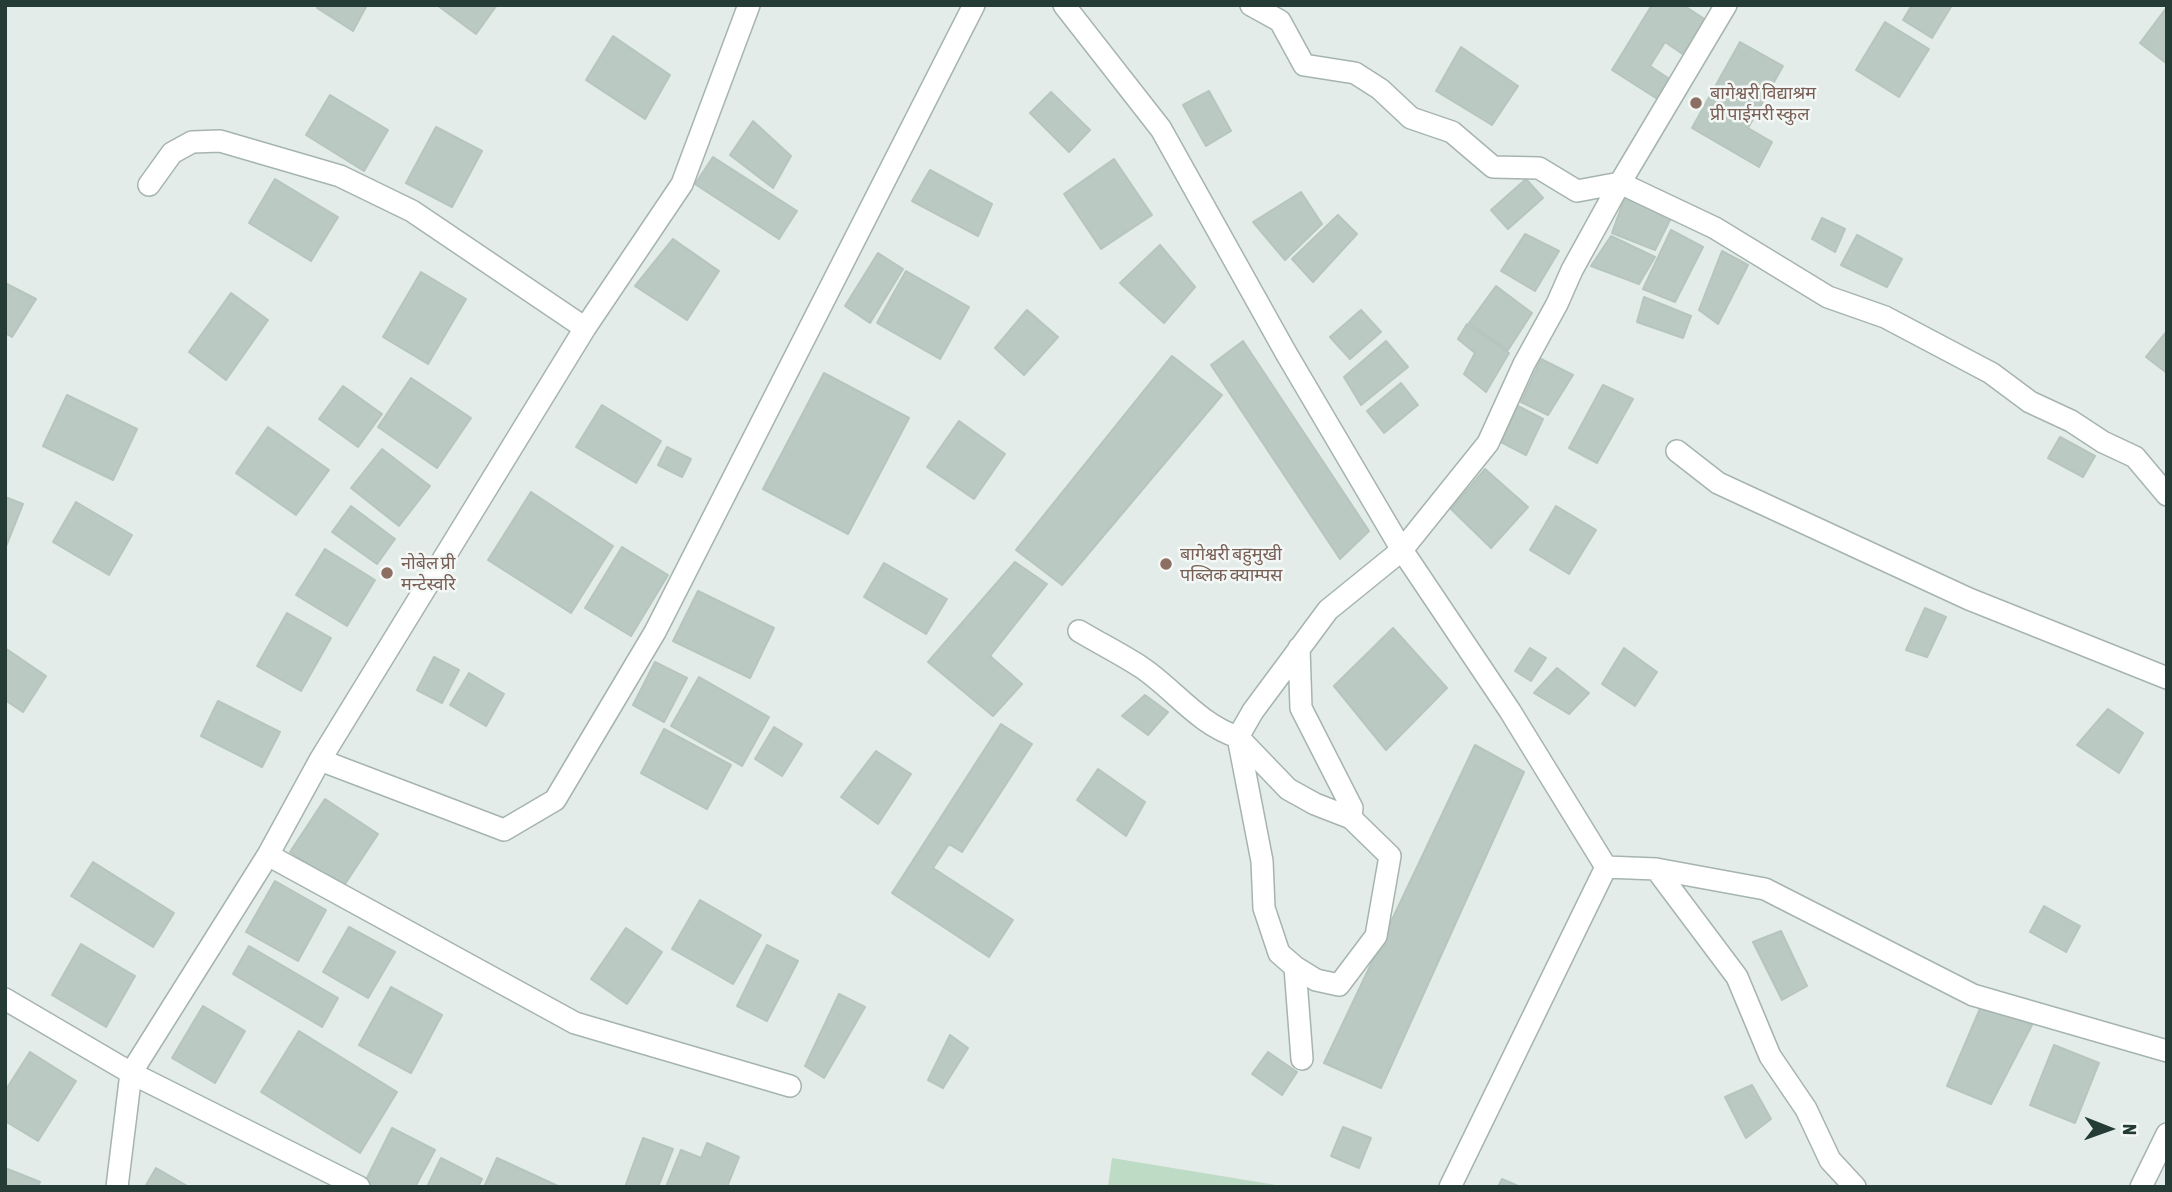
<!DOCTYPE html>
<html>
<head>
<meta charset="utf-8">
<style>
  body { margin:0 }
  #map { position:relative; width:2172px; height:1192px; overflow:hidden; background:#e3ece8; font-family:"Asap Condensed",sans-serif }
  canvas { display:block }
  .frame { position:absolute; inset:0; border:7px solid #243c35; pointer-events:none }
  .north { position:absolute; left:2074px; top:1094px; width:70px; height:70px; -webkit-text-stroke:5px #f3f8f6; paint-order:stroke; rotate:91deg; font-size:19px; font-weight:700; line-height:28px; text-align:center; color:#243c35 }
  .north::after { content:''; display:block; margin:auto; width:24px; height:32px; background:#243c35; clip-path:polygon(50% 0,100% 100%,50% 72%,0 100%) }
</style>
</head>
<body>
<div id="map">
<canvas width="2172" height="1192"></canvas>
<div class="frame"></div>
<div class="north">N</div>
</div>
<script>
const context = document.querySelector('canvas').getContext('2d');
context.lineJoin = 'round';
function paint(path, color) {
  context.fillStyle = color;
  context.fill(path, 'evenodd');
}
function trace(path, color, width, dash) {
  context.strokeStyle = color;
  context.lineWidth = width;
  context.lineCap = dash ? 'butt' : 'round';
  context.setLineDash(dash || []);
  context.stroke(path);
}
function drawText(font, color, halo, rows, align = 'center') {
  context.font = font + ' "Asap Condensed","Noto Sans Devanagari",sans-serif';
  context.lineWidth = 5;
  context.setLineDash([]);
  context.textBaseline = 'middle';
  context.strokeStyle = halo;
  context.fillStyle = color;
  for (const [text, x, y, turn = 0] of rows) {
    context.save();
    context.translate(x, y);
    context.rotate((+turn || 0) * Math.PI / 180);
    context.textAlign = isNaN(turn) ? turn : align;
    if (halo) context.strokeText(text, 0, 0);
    context.fillText(text, 0, 0);
    context.restore();
  }
}
paint(new Path2D(`
  M1112,1158l176,29h-180z`), '#bddbc5');
const building = new Path2D(`
  M319,5h48l-14,26 -36,-23z
  M437,5h60l-21,29z
  M1652,5h31l23,15 -22,35 -19,-13 -15,24 21,14 -12,20 -47,-30z
  M1912,5h40l-20,33 -29,-18z
  M2167,7v55l-1,1 -26,-20z
  M1885,22l44,27 -30,48 -43,-27z
  M613,36l57,39 -25,44 -59,-39z
  M1740,42l43,24 -35,62 24,14 -13,25 -67,-39z
  M1461,47l57,39 -26,39 -56,-34z
  M1209,91l22,40 -25,15 -23,-41z
  M1051,92l39,38 -21,22 -39,-39z
  M330,95l58,35 -24,41 -58,-36z
  M753,121l38,35 -18,32 -43,-33z
  M436,127l46,24 -30,56 -46,-24z
  M713,157l84,54 -18,28 -84,-55z
  M1114,159l38,56 -51,34 -37,-55z
  M930,170l62,34 -14,32 -66,-35z
  M275,179l63,38 -27,44 -62,-38z
  M1526,179l17,19 -35,31 -17,-19z
  M1301,192l21,32 -37,36 -32,-38z
  M1625,197l46,21 -16,32 -43,-17z
  M1338,215l19,19 -44,48 -21,-23z
  M1822,218l23,11 -10,23 -23,-13z
  M1671,230l32,17 -28,55 -32,-13z
  M1525,234l34,17 -24,40 -34,-20z
  M1857,235l45,24 -15,28 -46,-22z
  M1611,236l44,21 -16,27 -48,-18z
  M673,239l46,32 -32,49 -52,-34z
  M1160,245l35,42 -31,36 -44,-40z
  M1722,251l26,14 -30,59 -19,-14z
  M878,253l25,16 -33,54 -25,-17z
  M906,271l63,36 -29,52 -63,-36z
  M421,272l45,27 -38,65 -45,-27z
  M5,283l31,16 -24,38 -7,-4z
  M1496,286l36,27 -24,37 -39,-27z
  M231,293l37,27 -42,60 -37,-28z
  M1644,297l47,19 -8,22 -46,-16z
  M1027,310l31,27 -34,38 -29,-27z
  M1361,310l20,22 -31,27 -20,-22z
  M1467,324l42,29 -23,39 -22,-18 11,-21 -17,-14z
  M2167,331v42l-21,-16z
  M1243,341l126,190 -29,28 -129,-194z
  M1386,341l22,26 -47,38 -17,-28z
  M1172,356l50,39 -160,190 -46,-35z
  M1541,359l32,16 -25,40 -27,-13z
  M824,373l85,45 -61,116 -85,-45z
  M411,378l60,40 -34,50 -59,-41z
  M1401,383l17,22 -34,28 -17,-22z
  M1603,385l30,14 -36,64 -28,-15z
  M343,386l39,28 -24,33 -39,-28z
  M67,395l70,34 -24,51 -70,-34z
  M602,405l59,36 -25,42 -60,-36z
  M1518,406l25,13 -17,36 -25,-13z
  M959,421l46,33 -31,45 -47,-32z
  M268,427l61,43 -33,45 -60,-42z
  M2060,437l35,19 -12,21 -35,-19z
  M667,447l24,12 -9,18 -24,-12z
  M382,449l48,37 -31,40 -48,-38z
  M1485,469l43,38 -37,41 -40,-39z
  M531,492l82,54 -42,67 -83,-53z
  M5,497l18,7 -18,45z
  M76,502l56,33 -23,40 -56,-33z
  M351,506l44,33 -18,25 -45,-32z
  M1556,506l40,24 -27,44 -39,-24z
  M622,547l46,28 -37,61 -46,-28z
  M325,549l50,31 -28,46 -51,-31z
  M1015,562l32,22 -57,72 32,28 -29,32 -65,-54z
  M884,563l63,36 -21,35 -62,-37z
  M698,591l76,37 -24,50 -77,-37z
  M1925,608l21,9 -19,40 -21,-7z
  M287,613l44,25 -30,53 -44,-25z
  M1393,628l54,60 -61,62 -52,-64z
  M5,648l41,28 -23,36 -18,-12z
  M1530,648l16,10 -15,23 -16,-10z
  M1624,648l33,24 -22,34 -33,-22z
  M434,657l25,13 -17,33 -25,-13z
  M655,662l32,16 -23,44 -31,-17z
  M1557,668l32,25 -20,21 -35,-21z
  M469,673l35,21 -18,32 -36,-21z
  M699,677l70,40 -27,49 -71,-40z
  M1145,695l23,17 -20,23 -26,-19z
  M218,701l62,31 -18,35 -61,-31z
  M2108,709l35,24 -24,40 -42,-28z
  M1001,724l31,20 -70,108 -13,-8 -16,24 80,52 -24,37 -97,-64z
  M774,727l28,17 -20,32 -27,-17z
  M664,729l67,36 -24,44 -66,-36z
  M1475,745l49,27 -143,316 -57,-25z
  M876,751l35,23 -33,50 -37,-27z
  M1098,769l47,33 -19,34 -49,-36z
  M325,799l53,35 -35,53 -53,-35z
  M93,862l81,51 -21,34 -82,-51z
  M275,881l51,29 -28,51 -52,-29z
  M700,900l61,35 -28,49 -61,-35z
  M2044,906l36,20 -14,26 -36,-20z
  M349,927l46,25 -27,46 -45,-26z
  M626,928l36,24 -35,52 -36,-25z
  M1781,931l26,55 -25,14 -29,-58z
  M81,944l54,32 -29,51 -54,-32z
  M767,945l31,16 -31,60 -30,-15z
  M249,946l89,52 -16,29 -89,-53z
  M391,987l51,28 -31,58 -52,-28z
  M839,994l26,13 -41,71 -19,-12z
  M1982,1004l50,21 -41,79 -44,-18z
  M203,1006l42,25 -30,52 -43,-25z
  M299,1031l98,61 -37,61 -99,-61z
  M950,1035l18,13 -25,40 -15,-8z
  M2054,1045l45,18 -24,60 -45,-18z
  M30,1052l46,29 -38,60 -33,-20v-30z
  M1268,1052l29,20 -15,23 -30,-21z
  M1752,1085l19,34 -25,19 -21,-41z
  M1343,1127l28,11 -12,30 -28,-12z
  M392,1128l43,22 -20,37h-46l-5,-3z
  M643,1138l30,11 -15,38h-33z
  M707,1143l32,14 -12,30h-61l15,-37 20,8z
  M441,1158l41,21 -4,8h-51z
  M497,1158l63,29h-76z
  M5,1168l35,14 -2,5h-33z
  M156,1168l33,19h-44z
  M1502,1179l16,7 -1,1h-19z`);
paint(building, '#bbc9c3');
trace(building, '#b6c5be', 2);
const street = new Path2D(`
  M1064,5l97,124 125,224 116,197 108,161 96,156 50,2 109,20 208,106 194,56
  M1251,5l29,16 24,44 51,8 25,16 31,29 41,14 41,35 46,1 38,23 43,-8 95,45 113,69 57,20 106,56 39,29 41,19 32,21 32,15 32,38
  M149,185l23,-32 20,-11 28,-1 120,35 72,35 173,117
  M1677,451l41,32 251,116 198,79
  M1079,631c20,12 42,23 62,36 33,22 57,57 97,70l15,-26 75,-101 74,-60 86,-107 36,-79 33,-60 15,-34 48,-87 106,-178
  M1299,648l2,60 51,100 -1,10
  M1238,737l50,52 27,15 36,14 39,38 -14,80 -37,49 -23,-5 -21,-13
  M1238,737l24,124 2,47 15,45 16,14 7,92
  M320,760l184,70 51,-30 100,-168 319,-627
  M268,855l307,168 215,63
  M1656,869l81,108 33,79 36,53 24,51 25,27
  M5,999l126,74 -14,114
  M359,1187l-228,-114 137,-218 52,-95 265,-432 97,-144 67,-179
  M1450,1187l156,-320
  M2141,1187l26,-53`);
trace(street, '#a6b4af', 24);
trace(street, '#fff', 21);
for (const [x, y, r, color] of [
  [1696,103,7,"#8d6e63"],
  [1166,564,7,"#8d6e63"],
  [387,573,7,"#8d6e63"]
]) {
  const dot = new Path2D();
  dot.arc(x, y, r, 0, 2 * Math.PI);
  context.fillStyle = color;
  context.fill(dot);
  trace(dot, '#f3f8f6', 2.5);
}
drawText('18px', '#785e54', '#f3f8f6', [
  ["बागेश्वरी विद्याश्रम",1710,93],
  ["प्री पाईमरी स्कुल",1710,114],
  ["बागेश्वरी बहुमुखी",1180,554],
  ["पब्लिक क्याम्पस",1180,575],
  ["नोबेल प्री",401,563],
  ["मन्टेस्वरि",401,584]
], 'left');
</script>
</body>
</html>
